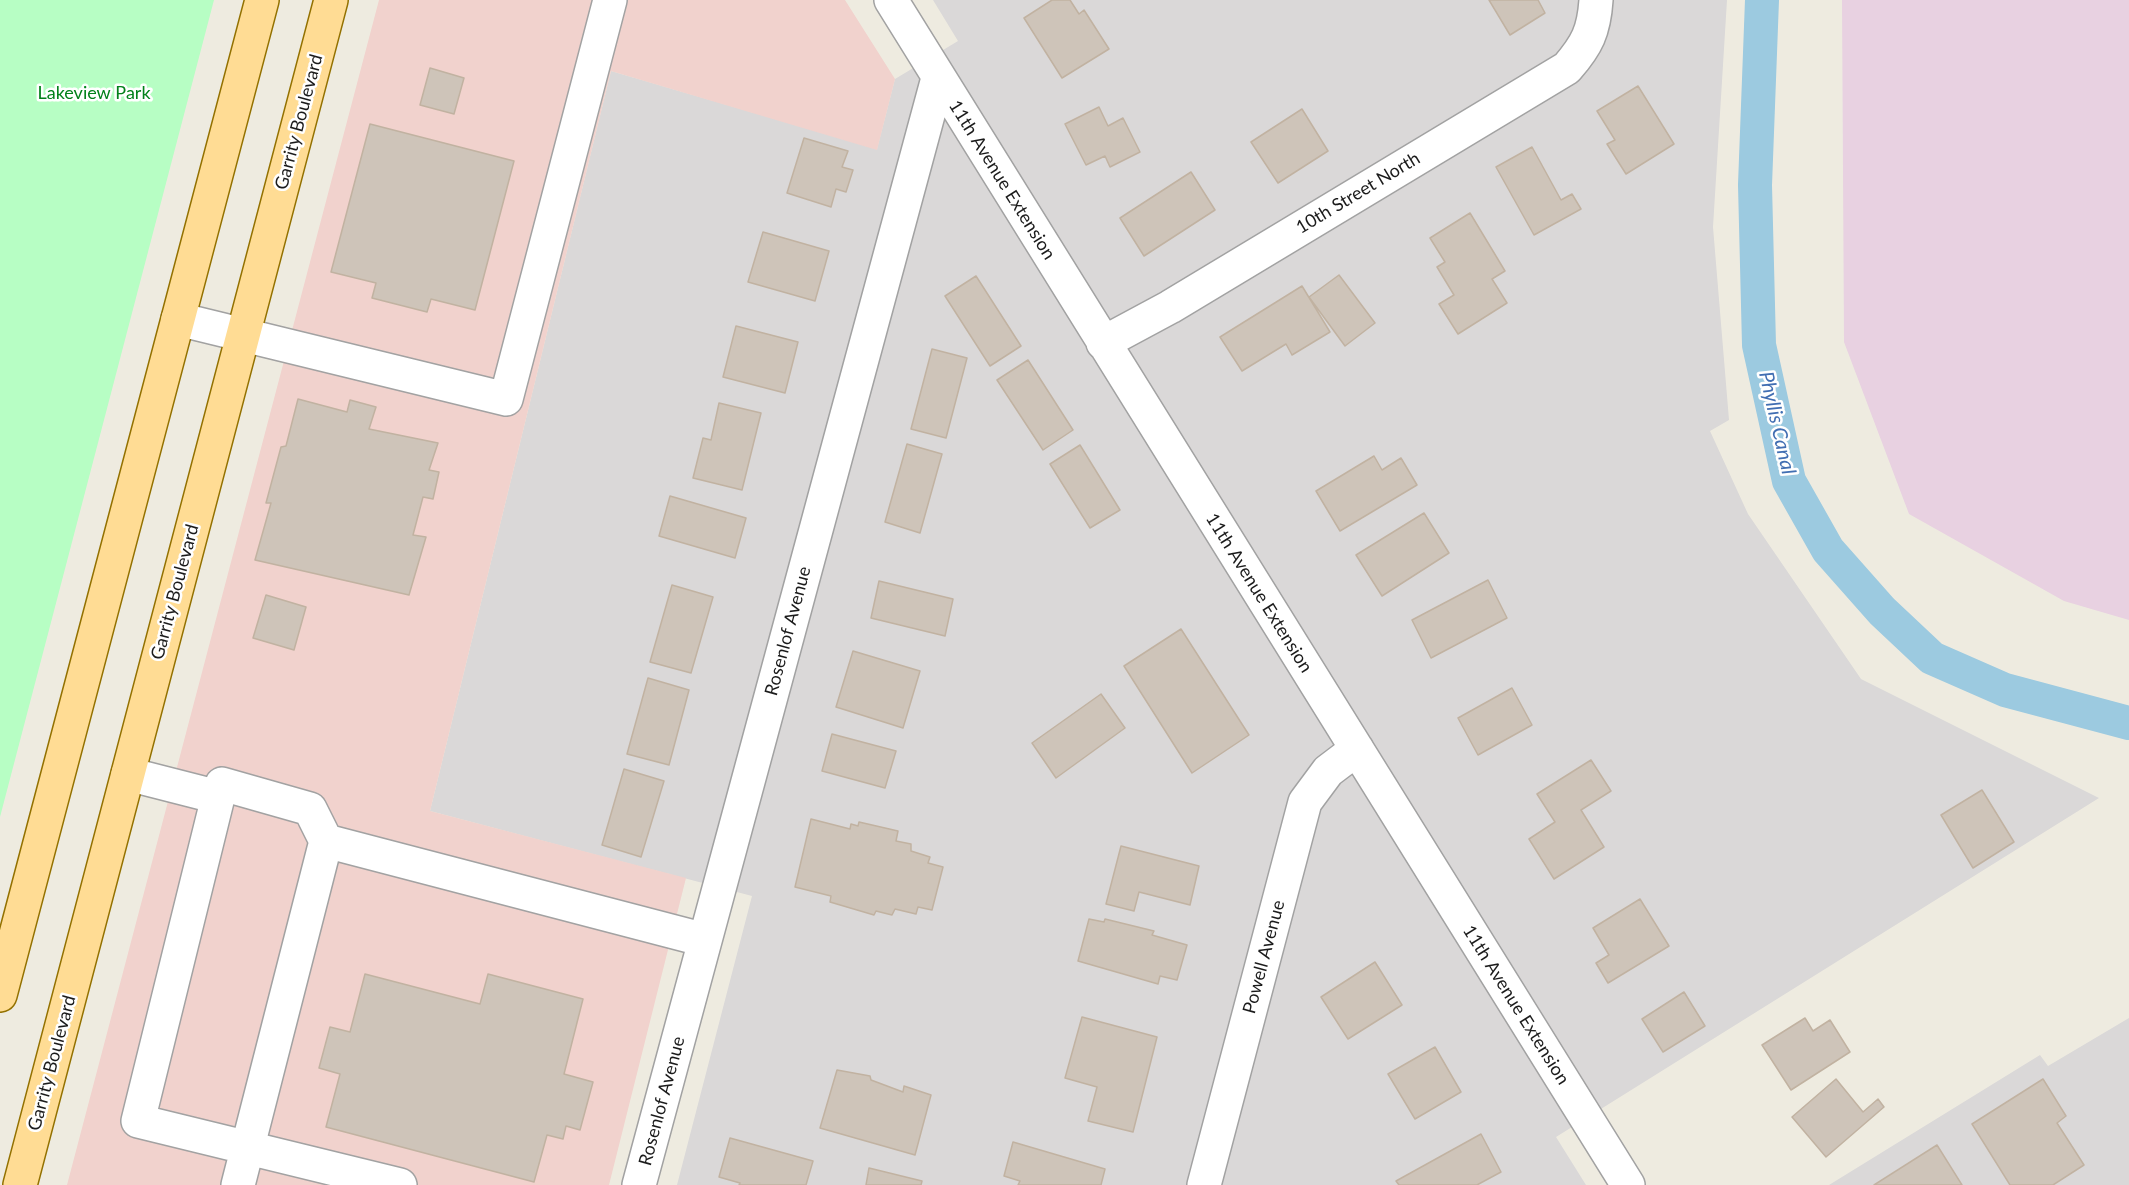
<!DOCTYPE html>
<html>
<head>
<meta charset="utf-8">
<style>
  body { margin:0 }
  canvas { display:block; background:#eeebe0 }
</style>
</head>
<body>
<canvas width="2129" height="1185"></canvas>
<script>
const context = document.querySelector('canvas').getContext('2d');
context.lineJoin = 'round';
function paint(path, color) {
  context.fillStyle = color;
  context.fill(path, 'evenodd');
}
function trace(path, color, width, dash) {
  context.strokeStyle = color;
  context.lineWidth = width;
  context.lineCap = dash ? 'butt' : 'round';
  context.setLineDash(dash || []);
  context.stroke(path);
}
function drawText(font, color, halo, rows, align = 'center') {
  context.font = font + ' Lato,sans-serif';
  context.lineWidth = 5;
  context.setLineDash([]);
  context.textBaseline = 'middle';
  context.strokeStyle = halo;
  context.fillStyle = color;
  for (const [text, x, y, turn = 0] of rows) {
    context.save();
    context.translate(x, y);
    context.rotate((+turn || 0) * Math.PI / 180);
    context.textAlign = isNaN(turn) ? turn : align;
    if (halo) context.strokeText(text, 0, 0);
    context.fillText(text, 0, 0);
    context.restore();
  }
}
paint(new Path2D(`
  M933,0h794l-14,227 16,193 -19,11 38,83 113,165 238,119 -543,339 30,48h-909l75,-289 -322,-85 181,-740 266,78 18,-70 63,-38z
  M2129,1018v167h-300l211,-130 8,11z`), '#dad8d8');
paint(new Path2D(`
  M379,0h466l50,79 -18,71 -266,-79 -181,740 256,67 -77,307h-542z`), '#f1d2cd');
paint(new Path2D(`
  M1842,0h287v620l-65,-19 -155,-87 -65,-172z`), '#e8d1e1');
paint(new Path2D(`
  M0,0h214l-214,817z`), '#b7fec4');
trace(new Path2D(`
  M1762,0l-7,185 4,160 30,136 39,69 54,61 50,47 73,32 124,33`), '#9ccae0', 34);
const building = new Path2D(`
  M1052,0h18l9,14 5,-4 25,39 -47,29 -38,-60z
  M1489,0h49l7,13 -35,22z
  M430,68l34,10 -10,36 -34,-9z
  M1638,86l36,58 -48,30 -19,-30 8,-4 -18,-29z
  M1099,107l9,19 15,-8 17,34 -30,15 -5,-11 -19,9 -21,-41z
  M1302,109l26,42 -50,32 -27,-41z
  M370,124l144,37 -39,149 -44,-11 -4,13 -55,-14 4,-15 -45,-11z
  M804,138l44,13 -6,16 11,3 -7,22 -10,-3 -5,18 -44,-14z
  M1532,147l29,53 11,-6 9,15 -47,26 -38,-68z
  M1191,172l24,38 -71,46 -24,-38z
  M1470,213l35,58 -13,8 15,24 -49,31 -19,-30 15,-9 -17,-28 8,-5 -15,-24z
  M763,232l66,19 -14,50 -67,-19z
  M1339,275l36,48 -30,23 -36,-49z
  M976,276l45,70 -31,20 -45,-70z
  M1302,286l28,46 -38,23 -6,-11 -44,27 -22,-34z
  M736,326l62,16 -13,51 -62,-16z
  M932,349l35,9 -21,80 -35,-9z
  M1028,360l45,70 -30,20 -46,-70z
  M298,399l49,13 3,-12 26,7 -7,22 69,14 -9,27 10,2 -6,27 -10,-2 -10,38 13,2 -17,58 -154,-35 16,-57h-5l15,-56 5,-1z
  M719,403l42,10 -19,77 -49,-12 10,-40 8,2z
  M907,444l35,10 -22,79 -35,-11z
  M1080,445l40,65 -30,18 -40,-64z
  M1374,456l8,14 19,-12 16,27 -77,46 -24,-40z
  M670,496l76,22 -11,40 -76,-22z
  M1424,513l25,40 -67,43 -26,-41z
  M1488,580l19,38 -76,40 -19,-38z
  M879,581l74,18 -8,37 -74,-18z
  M672,585l41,12 -22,76 -41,-11z
  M266,595l40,12 -12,43 -41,-12z
  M1181,629l68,106 -57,38 -68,-107z
  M853,651l67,20 -17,57 -67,-21z
  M648,678l41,12 -20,75 -42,-11z
  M1512,688l20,37 -54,30 -20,-37z
  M1101,694l24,34 -69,50 -24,-35z
  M832,734l64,17 -11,37 -63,-17z
  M1591,760l20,31 -30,19 23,37 -50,32 -25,-40 26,-17 -18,-28z
  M624,769l40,12 -23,76 -39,-12z
  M1982,790l32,52 -41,26 -32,-53z
  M811,819l39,10 1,-5 7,2 1,-4 39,9 -2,10 15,3v7l19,6 -2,6 15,4 -11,43 -14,-3 -2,7 -21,-5 -3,6 -16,-4 -2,4 -44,-13 1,-6 -36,-9z
  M1121,846l78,20 -9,39 -51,-13 -5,19 -28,-7z
  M1640,899l29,47 -61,37 -12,-20 13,-8 -16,-27z
  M1089,919l15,3 1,-3 49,12 -2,4 35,10 -10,35 -17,-4 -2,8 -80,-23z
  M1375,962l27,43 -54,34 -27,-42z
  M365,974l115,30 8,-30 95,25 -19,75 29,8 -13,48 -14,-4 -3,13 -16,-4 -13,47 -208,-55 14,-53 -21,-6 11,-41 20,5z
  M1684,992l21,34 -42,26 -21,-33z
  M1082,1017l75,20 -24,95 -45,-11 9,-34 -32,-9z
  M1805,1018l8,13 17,-11 20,32 -59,38 -29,-45z
  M1435,1047l26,45 -46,27 -27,-45z
  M837,1070l33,6 1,4 32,12 1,-6 27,9 -16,60 -95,-27z
  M1836,1079l27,33 15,-13 6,8 -58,50 -34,-40z
  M2043,1079l23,37 -9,7 27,42 -31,20h-43l-38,-61z
  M1481,1134l20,38 -24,13h-78l-3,-4z
  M730,1138l83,23 -7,24h-67l1,-2 -21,-6z
  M1013,1142l92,27 -4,16h-83l2,-4 -16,-5z
  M1937,1145l25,40h-88z
  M869,1168l53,13 -1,4h-55z`);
paint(building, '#cec4b9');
trace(building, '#c1b2a1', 1.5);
const minor = new Path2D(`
  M891,0l737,1185
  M178,319l328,80 104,-399
  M1103,343l67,-36 397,-239c20,-23 27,-37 29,-68
  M128,774l90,23 4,-13 88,25 16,32 379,99
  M218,797l-80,324 262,64
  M238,1185l88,-344
  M639,1185l299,-1107
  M1204,1185l101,-383 23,-31 29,-22`);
const major = new Path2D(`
  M0,995l262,-995
  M20,1185l311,-1185`);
trace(minor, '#a2a2a2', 36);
trace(major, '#937100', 36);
trace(minor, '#fff', 33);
trace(major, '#ffdc94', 33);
drawText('18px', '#02811a', '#fff', [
  ["Lakeview Park",94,93]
]);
drawText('18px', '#1b1b1b', '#fff', [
  ["Garrity Boulevard",299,122,-75],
  ["11th Avenue Extension",1002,180,58],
  ["10th Street North",1358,193,-31],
  ["Garrity Boulevard",175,592,-75],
  ["11th Avenue Extension",1259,593,58],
  ["Rosenlof Avenue",788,631,-75],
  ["Powell Avenue",1264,957,-75],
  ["11th Avenue Extension",1516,1005,58],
  ["Garrity Boulevard",52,1063,-75],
  ["Rosenlof Avenue",662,1101,-75]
]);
drawText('italic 20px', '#416eb2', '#fff', [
  ["Phyllis Canal",1777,423,77]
]);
</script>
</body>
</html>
